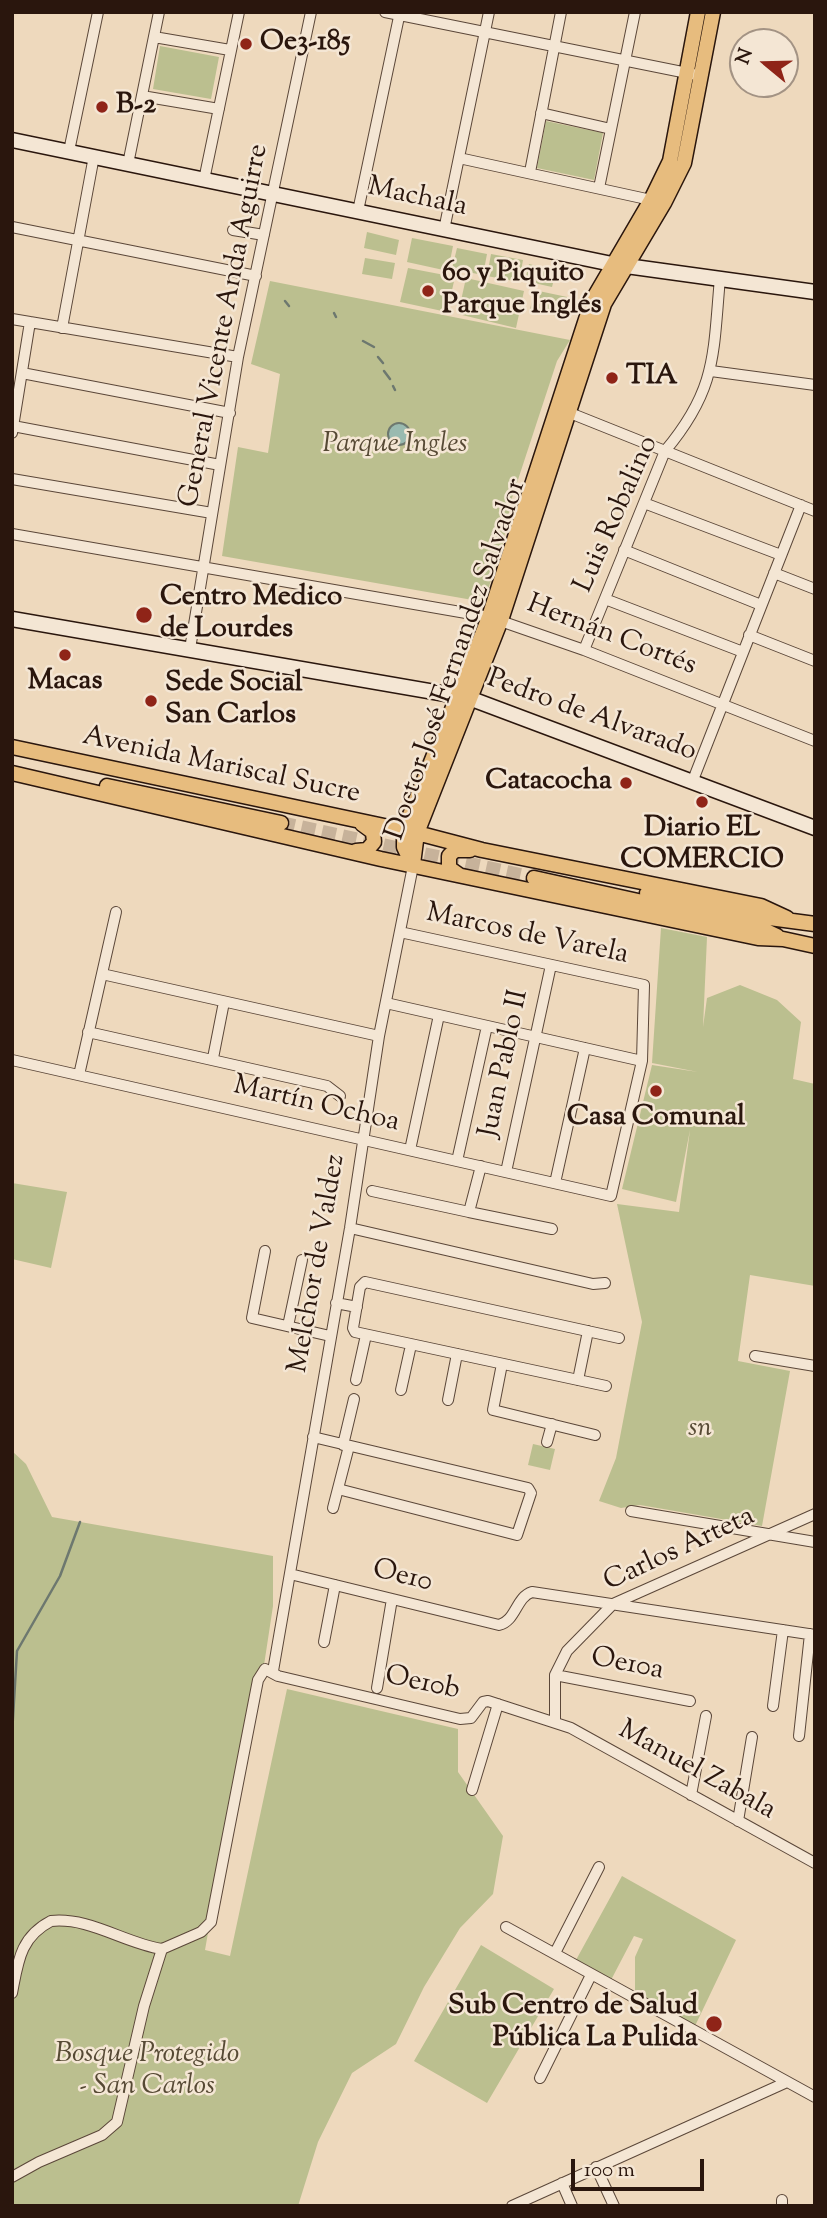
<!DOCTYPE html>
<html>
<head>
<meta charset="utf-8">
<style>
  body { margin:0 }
  #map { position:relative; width:827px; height:2218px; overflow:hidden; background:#eed9bd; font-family:"Sorts Mill Goudy",serif }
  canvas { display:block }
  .frame { position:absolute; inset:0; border:14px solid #2a160d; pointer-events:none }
  .north { position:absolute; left:729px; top:28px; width:70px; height:70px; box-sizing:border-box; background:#f4e6d4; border:2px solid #a39384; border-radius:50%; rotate:289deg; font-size:19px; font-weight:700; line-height:28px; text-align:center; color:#2a160d }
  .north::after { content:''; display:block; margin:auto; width:24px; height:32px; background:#8f2418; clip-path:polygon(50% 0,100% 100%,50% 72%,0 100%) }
  .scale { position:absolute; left:571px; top:2159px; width:133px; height:32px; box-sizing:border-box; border:4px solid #2a160d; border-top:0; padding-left:9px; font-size:21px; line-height:24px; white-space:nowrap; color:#2a160d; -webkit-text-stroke:5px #f4e6d4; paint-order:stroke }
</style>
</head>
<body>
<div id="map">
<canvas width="827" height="2218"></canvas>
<div class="frame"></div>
<div class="north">N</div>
<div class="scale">100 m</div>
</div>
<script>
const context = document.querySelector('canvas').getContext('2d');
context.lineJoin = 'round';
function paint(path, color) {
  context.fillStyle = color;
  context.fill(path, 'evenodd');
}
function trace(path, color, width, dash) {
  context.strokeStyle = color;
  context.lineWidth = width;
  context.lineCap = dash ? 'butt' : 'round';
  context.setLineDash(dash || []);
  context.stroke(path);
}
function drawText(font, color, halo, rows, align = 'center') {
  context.font = font + ' "Sorts Mill Goudy",serif';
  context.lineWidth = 5;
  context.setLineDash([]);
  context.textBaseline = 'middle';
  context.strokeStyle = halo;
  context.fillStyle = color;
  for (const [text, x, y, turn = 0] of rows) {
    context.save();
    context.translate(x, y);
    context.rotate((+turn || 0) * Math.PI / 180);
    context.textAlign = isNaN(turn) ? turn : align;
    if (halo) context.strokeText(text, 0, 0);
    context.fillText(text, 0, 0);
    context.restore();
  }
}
paint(new Path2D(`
  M160,46l59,11 -8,42 -58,-10z
  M546,121l57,12 -9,47 -57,-12z
  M367,232l32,8 -3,15 -32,-7z
  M412,238l41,8 -5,25 -41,-9z
  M457,248l30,6 -4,21 -31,-6z
  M491,254l32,6 -4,22 -32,-6z
  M365,258l30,5 -3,16 -30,-5z
  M529,264l27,7 -4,16 -27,-6z
  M408,268l47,9 -8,35 -47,-10z
  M466,278l58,13 -8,37 -58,-14z
  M270,281l300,59 -13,21 -45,137 -9,45 -19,59 -262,-46 16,-109 30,6 12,-79 -29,-10z
  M534,290l38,8 -5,20 -37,-8z
  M661,928l46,9 -4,90 4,-29 33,-13 37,15 24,22 -8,57 22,5v202l-65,-11 -12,86 52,10 -28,155 -122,-21 -19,3 -22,-7 17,-43 26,-136 -25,-118 62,8 11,-82 -14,72 -54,-13 30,-124 46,7 -46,-9z
  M12,1183l55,9 -16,76 -39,-9z
  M533,1444l22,5 -5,21 -22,-5z
  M12,1451l14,13 26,53 221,39v50l-14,92 -32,126 -22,126 25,6 57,-267 171,40v43l45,64 -10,58 -33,34 -36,59 -28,57 -44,29 -34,69 -20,64h-286z
  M622,1876l114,64 -41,86 -60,-32v-37l8,-18 -9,-3 -23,44 -35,-20z
  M481,1945l73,44 -67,114 -73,-42z`), '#bbbf8f');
const water = new Path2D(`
  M388 434a11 11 0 1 1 22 0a11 11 0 1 1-22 0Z`);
paint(water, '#99bab0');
trace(water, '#6d786f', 2);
trace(new Path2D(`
  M285,301l4,5
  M334,313l2,4
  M363,341l11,6
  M378,357l5,6
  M384,371l6,8
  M393,386l2,4
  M12,1734l5,-83 43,-75 20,-54`), '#6d786f', 2.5);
trace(new Path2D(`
  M281,823l253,55`), '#c7b29a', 14, [14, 7]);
const minor = new Path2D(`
  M385,12l317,64
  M154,37l76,13
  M142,96l77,13
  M541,113l70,16
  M69,151l29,-139
  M459,158l192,42
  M128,164l31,-152
  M530,172l31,-160
  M204,180l35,-168
  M599,188l36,-176
  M358,211l42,-199
  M12,227l244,49
  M233,230l31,5
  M444,230l45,-218
  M12,319l226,38
  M62,328l32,-172
  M711,371l104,14
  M22,373l208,40
  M565,411l250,100
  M13,426l207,39
  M12,433l18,-111
  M12,479l200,34
  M644,503l137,52
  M12,534l477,83 95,33 231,91
  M624,550l137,55
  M774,573l41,16
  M605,599l138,53
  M749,635l66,26
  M190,649l48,-292 73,-345
  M584,650l81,-199c52,-62 48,-96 55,-173
  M693,780l108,-275
  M102,974l277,62
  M386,1003l256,58
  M88,1032l239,54 13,10
  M213,1058l11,-56
  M12,1060l599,136 31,-135 2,-76 -244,-53
  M79,1075l37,-163
  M410,1150l29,-135
  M457,1161l30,-135
  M481,1166l-12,46 83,17
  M506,1172l45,-207
  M555,1183l30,-135
  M372,1191l97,21
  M350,1228l243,56 12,-1
  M265,1251l-13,67 78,18
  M336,1303l21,4
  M288,1326l14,-66
  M755,1356l60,10
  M502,1364l-9,46 102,25
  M356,1380l10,-45
  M578,1380l10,-49
  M606,1386l-251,-54 -2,-4 7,-41 5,-5 254,56
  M401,1390l10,-45
  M448,1400l9,-46
  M313,1437l215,51 3,5 -14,42 -179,-46
  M547,1442l5,-18
  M343,1445l11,-46
  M333,1508l16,-62
  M631,1511l184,31
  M290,1574l209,51c17,-4 17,-28 33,-33l283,43
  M324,1642l11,-57
  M273,1671l77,-443 29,-192 34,-170
  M555,1675l135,26
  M377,1688l15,-89
  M773,1706l10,-76
  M555,1721v-46l12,-24 46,-47 202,-90
  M799,1736l11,-102
  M472,1790l26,-86
  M691,1795l15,-79
  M738,1821l14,-84
  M506,1927l309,170
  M555,1953l44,-86
  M12,1993c6,-31 8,-56 39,-72 39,-4 73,22 111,28
  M540,2078l51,-103
  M596,2167l18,39
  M12,2177l27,-15 63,-27 15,-13 27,-116 18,-57 39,-17 10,-10 47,-242 7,-11 13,7 182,43 11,-1 12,-16 5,-1 83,27 244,135
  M562,2183l10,23
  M782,2200v6
  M512,2206l275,-124`);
const secondary = new Path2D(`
  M12,140l600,124 203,28
  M12,619l457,79 346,130`);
const primary = new Path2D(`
  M12,747l405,86 65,17 279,56 26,12
  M12,773l369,86 377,79 25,1 32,7
  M107,786l174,37
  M356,851l11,-1 7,-8 -1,-10 -11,-8
  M413,864l4,-31 84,-213 103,-316 60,-101 20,-40 29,-151
  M413,866l-9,-19v-17l85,-213 103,-316 59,-101 19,-39 28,-149
  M459,875l-10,-7v-12l6,-6h15
  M534,878l226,50 17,8
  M647,893l115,24 53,7`);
trace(minor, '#5b4739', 12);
trace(secondary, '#2a160d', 17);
trace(primary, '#2a160d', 17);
trace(minor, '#f4e6d4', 10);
trace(secondary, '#f4e6d4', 14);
trace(primary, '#e7bc7e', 14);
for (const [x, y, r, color] of [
  [246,44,7,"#8f2418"],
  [102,107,7,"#8f2418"],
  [428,291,7,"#8f2418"],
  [612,378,7,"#8f2418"],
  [144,615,9,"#8f2418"],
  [65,655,7,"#8f2418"],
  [151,701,7,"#8f2418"],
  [626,783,7,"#8f2418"],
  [702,802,7,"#8f2418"],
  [656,1091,7,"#8f2418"],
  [714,2024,9,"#8f2418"]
]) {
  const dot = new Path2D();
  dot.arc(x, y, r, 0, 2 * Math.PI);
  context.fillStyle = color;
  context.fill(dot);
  trace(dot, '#f4e6d4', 2.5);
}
drawText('bold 28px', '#2a160d', '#f4e6d4', [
  ["Oe3-185",260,44],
  ["B-2",116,107],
  ["60 y Piquito",442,275],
  ["Parque Inglés",442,307],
  ["TIA",626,378],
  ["Centro Medico",160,599],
  ["de Lourdes",160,631],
  ["Macas",65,683,"center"],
  ["Sede Social",165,685],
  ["San Carlos",165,717],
  ["Catacocha",612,783,"right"],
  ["Diario EL",702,830,"center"],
  ["COMERCIO",702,862,"center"],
  ["Casa Comunal",656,1119,"center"],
  ["Sub Centro de Salud",698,2008,"right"],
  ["Pública La Pulida",698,2040,"right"]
], 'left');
drawText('28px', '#2a160d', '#f4e6d4', [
  ["Machala",417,199,12],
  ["General Vicente Anda Aguirre",226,326,-79],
  ["Luis Robalino",618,515,-66],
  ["Hernán Cortés",611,637,21],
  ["Doctor José Fernandez Salvador",458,660,-71],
  ["Pedro de Alvarado",591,717,20],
  ["Avenida Mariscal Sucre",221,767,12],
  ["Marcos de Varela",527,936,12],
  ["Juan Pablo II",506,1064,-78],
  ["Martín Ochoa",316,1106,13],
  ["Melchor de Valdez",319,1264,-80],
  ["Carlos Arteta",680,1551,-25],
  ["Oe10",402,1578,14],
  ["Oe10a",627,1666,11],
  ["Oe10b",422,1685,12],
  ["Manuel Zabala",696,1772,29]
]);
drawText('italic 28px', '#564934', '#f4e6d4', [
  ["Parque Ingles",395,446],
  ["sn",700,1430],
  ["Bosque Protegido",147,2056],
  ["- San Carlos",147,2088]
]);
</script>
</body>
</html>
